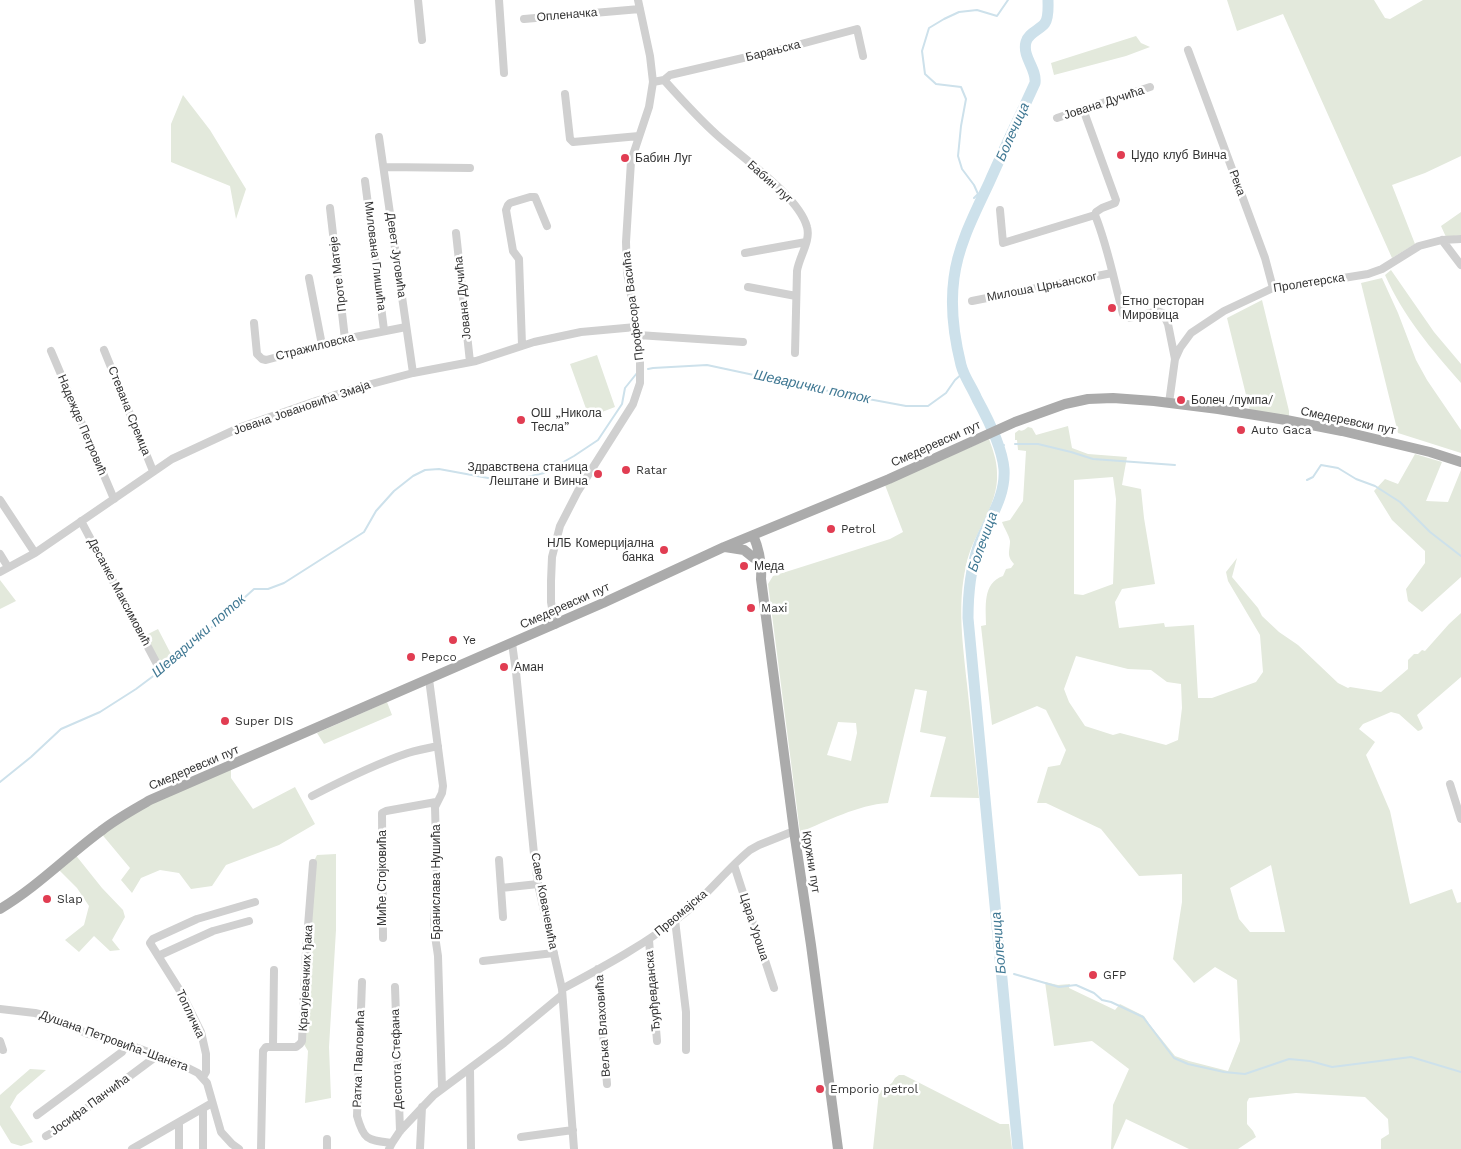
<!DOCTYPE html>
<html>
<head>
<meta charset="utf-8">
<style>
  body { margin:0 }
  canvas { display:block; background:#fff }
</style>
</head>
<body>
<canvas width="1461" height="1149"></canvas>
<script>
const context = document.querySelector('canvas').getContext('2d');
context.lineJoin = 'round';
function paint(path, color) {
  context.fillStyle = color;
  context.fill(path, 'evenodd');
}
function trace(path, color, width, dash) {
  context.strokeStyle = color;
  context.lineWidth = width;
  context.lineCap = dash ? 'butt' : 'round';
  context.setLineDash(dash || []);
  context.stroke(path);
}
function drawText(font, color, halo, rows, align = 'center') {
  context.font = font + ' "Work Sans",sans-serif';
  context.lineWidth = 5;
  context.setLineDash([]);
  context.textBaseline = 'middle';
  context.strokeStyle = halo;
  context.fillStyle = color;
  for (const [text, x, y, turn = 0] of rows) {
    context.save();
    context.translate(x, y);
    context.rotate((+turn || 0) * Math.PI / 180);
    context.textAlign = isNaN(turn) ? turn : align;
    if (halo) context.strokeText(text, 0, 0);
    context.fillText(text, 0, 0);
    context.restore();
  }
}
paint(new Path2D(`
  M1227,0h147l11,18 5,1 33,-19h38v156l-36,17 -33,12 23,59 -23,14 -109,-244 -46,17z
  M1136,36l5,7 9,4 -24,9 -72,19 -3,-12z
  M183,95l27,35 36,59 -10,30 -6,-33 -59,-24v-38z
  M1461,212v23l-15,2 -5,-11z
  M1391,270l43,62 27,32v19c-29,-33 -58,-67 -76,-108z
  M1382,278l16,35 18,47 11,20 34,50v23l-63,-20 -37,-150z
  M1262,300l27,111v6l-39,-6 -23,-93z
  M597,355l18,52 -26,10 -19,-53z
  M1068,426l4,22 16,6 39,3 -5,28 19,4 3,29 11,66 -33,5 -7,13 4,26 45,-5 1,4 29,-2 4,73h14l44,-16 7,-10 -3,-37 -32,-54 -2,-9 11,-14 -5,19 26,31 4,8 17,16 19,13 40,38 10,5 2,-1 31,5 27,-23v-9l6,-6h4l4,-4 3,1 24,-27 12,-11v64l-44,38 6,13 -2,2 -3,1 -19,-17 -8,-2 -28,12 -4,5 16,13 -9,13 24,56 20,93 42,-15 5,14 4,-1v247h-80v-10l8,-5 -1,-15 -23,-22 -69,-4 -47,5 -2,4v22l6,7 3,6 -18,12h-49l-63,-30 -13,30h-2l2,-44 16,-36 -37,-28 -38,5 -9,-64 13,3 12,-1 -1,4 46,22 5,-6 24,12 6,9 25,31 14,5 39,10 12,-30 -3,-61 -22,-13 -21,16 -21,-24 9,-57v-28l-43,2 -38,-47 -55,-26h-9l11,-36 12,-2 6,-15 -20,-40 -9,-4 -45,19 -11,-99 5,-1c0,-17 -4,-42 17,-49l3,-7 5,-1 3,-4c-8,-9 -4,-13 -4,-23 -1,-6 -6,-13 -8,-19l8,-2 13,-19 3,-50 -8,-1 -1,-10h-2v-7l4,-3c4,2 6,-1 9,-3l4,1 4,7zM1113,477l3,22 -3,85 -30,11 -9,-1v-114zM1076,656l52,13 23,1 16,12 14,2 1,24 -4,32 -12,5 -46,-12 -7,2 -28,-9 -16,-24 -5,-13zM1271,865l14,67h-35l-11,-13 -9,-31z
  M989,439c4,11 8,22 8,34 2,33 -25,61 -31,93 -9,39 -3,79 1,118 4,38 8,76 12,114l-49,-1 16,-60 -26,-5 7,-41 -12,-2 -27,114c-31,2 -60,18 -88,29l-32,-248 5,-8 117,-37 13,-7 -18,-47zM838,722l18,1 1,10 -6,28 -24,-6z
  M1415,454l27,8 -16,39 22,1 13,-32v107l-39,35 -14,-11 -2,-12 19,-26v-12l-33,-31 -18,-29 11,-12 13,5z
  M0,580l16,21 -16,8z
  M158,629l14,27 -13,7 -15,-27z
  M387,702l5,13 -68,29 -7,-11z
  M231,766v12l22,31 42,-22 20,37 -36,21 -53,20 -14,21 -21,3 -12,-16 -19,-3 -19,8 -9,15 -11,-13 9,-12 -30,-36 23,-17z
  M74,853l28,35 21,22 2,7 -13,23 8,10 -10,1 -16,-15 -15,16 -14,-12 19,-15 5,-19 -12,-18 -21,-21z
  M336,854v76l-7,117 2,51 -26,5 3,-52 -6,-10 11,-178 4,-8z
  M30,1069l16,1 -29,25 -7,12 23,35 -12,4 -10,-3 -11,-18v-30z
  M899,1075h5l96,49h9l3,25h-139l6,-57 13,-9 3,-5z`), '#e3e9dc');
trace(new Path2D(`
  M974,198l4,-4 -4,-9 -12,-16 -4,-13 3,-30 5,-27 -5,-12 -25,-3 -11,-10 -3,-23 7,-23 15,-9 15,-7 18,-2 20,6 11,-16
  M648,369l5,-1 54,-3 145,31 54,10h22l18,-13 9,-13 8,-7
  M1015,444h23l33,8 22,7 82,6
  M999,447l5,-2
  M1307,480l6,-3 8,-12 17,3 18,11 19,7 25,16 30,30 31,24
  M0,782l31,-25 30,-28 39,-17 36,-23 44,-33 74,-67h14l16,-6 80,-51 12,-21 18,-20 19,-15 12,-6 14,-1 60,11 20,-1 25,-6 30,-17 24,-16 24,-36 3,-16 12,-15
  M1014,974l45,13 17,-2 18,8 8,7 9,2 32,15 31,41 14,6 36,8 21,2 44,-15 21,2 22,6 79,-10 50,15`), '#cde1eb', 2);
trace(new Path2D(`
  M1018,1149l-50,-531c0,-24 2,-47 10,-71 9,-25 28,-49 26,-78 -2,-23 -16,-50 -27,-70 -5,-12 -13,-22 -16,-34 -7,-28 -11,-58 -7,-87 4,-33 21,-65 35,-95 15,-34 31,-67 46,-100 2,-14 -13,-26 -9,-41 2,-9 14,-12 19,-19 4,-6 3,-16 3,-23`), '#cde1eb', 11);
trace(new Path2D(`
  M418,0l4,40
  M499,0l5,73
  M524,19l116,-10
  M1188,50l77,208 8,30
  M664,80l6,-5 116,-27 71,-19 6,27
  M653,82l11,-2c17,19 34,38 53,55 24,22 82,61 90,92 4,14 -8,30 -10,44l-2,82
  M565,94l5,45 3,3 66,-6
  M1083,109l33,91 -1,3 -13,5 -6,4 -1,3c13,32 19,66 28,99l7,4 27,-7 6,2 5,11 7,35
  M1057,118l93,-31
  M379,137l34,236
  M384,167l86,1
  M365,181l19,149
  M330,208l15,131
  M1000,210l3,33 92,-28
  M456,233l14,129
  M1442,240l19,25
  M745,253l61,-11
  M309,278l13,67
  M748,287l48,9
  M972,301l140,-28
  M254,323l3,31 5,5 4,1 79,-21 61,-12
  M638,335l105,7
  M522,345l-3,-86 -6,-8 -7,-41 2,-5 2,-2 20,-6h5l12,29
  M104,350l49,121
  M51,351l63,148
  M1169,403l6,-44 5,-11 11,-15 33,-22 49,-23 27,-3 68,-11 14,-5 37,-23 23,-6 19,-1
  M0,500l35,53
  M81,521l76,143
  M0,554l8,13
  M0,572l35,-19 137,-94 69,-32 75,-26 44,-14 53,-14 63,-12 58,-19 47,-10 55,-5
  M555,625l-4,-23v-21l1,-24 8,-31 18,-35 55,-87 7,-21v-29l-2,-19 -11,-63 -1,-30 5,-81 18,-54 4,-25 -3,-26 -12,-56
  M512,643l4,29 18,182 4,30 24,105 12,160
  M429,679l14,107 -1,7 -7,14 2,71 -3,41 1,17 3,20 4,132
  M1450,784l11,35
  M312,796c31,-16 63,-32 96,-43 10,-3 20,-5 30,-7
  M499,860l4,57
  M734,865l40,123
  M501,888l37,-4
  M675,920l11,92v38
  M383,938l-1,-125 4,-2 50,-9
  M649,940l8,101
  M158,956l55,-25 36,-10
  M483,961l71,-8
  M598,969l9,115
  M362,982l-5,134c7,25 11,24 35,27
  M395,987l5,144
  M562,989c43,-23 86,-46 124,-77 23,-19 41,-43 64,-62l9,-5 35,-14
  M0,1009l35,4 16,4 37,17 47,13 45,17 18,9 9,10 14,49 11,12 7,5
  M0,1041l3,9
  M273,1046l1,-76
  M470,1069l1,80
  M203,1077l3,-5v-18l-5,-22 -19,-38 -32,-51 3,-4 44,-20 58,-17
  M37,1115l85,-63 4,-7
  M179,1123v26
  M46,1136l13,-7 99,-74
  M521,1137l52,-7
  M132,1149l80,-46
  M203,1149v-40
  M261,1149l2,-98 3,-4h30l4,-3 2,-3 4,-90 7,-88
  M327,1149v-10
  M389,1149l3,-6 8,-12 34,-36 70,-52 58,-48
  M420,1149l2,-42`), '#d0d0d0', 8);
trace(new Path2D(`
  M753,535c6,14 9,28 8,44l33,252 17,114 27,204
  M725,547l19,3 10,8
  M0,909c37,-22 67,-53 101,-78 15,-12 32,-21 49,-31l453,-197 121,-56 165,-68 126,-57 50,-18 23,-5 25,-1 41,3 64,8 68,11 56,11 88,21 31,10`), '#ababab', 10);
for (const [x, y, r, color] of [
  [1121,155,5,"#e13d52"],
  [625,158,5,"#e13d52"],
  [1112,308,5,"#e13d52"],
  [1181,400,5,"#e13d52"],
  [521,420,5,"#e13d52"],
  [1241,430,5,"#e13d52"],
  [626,470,5,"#e13d52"],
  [598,474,5,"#e13d52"],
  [831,529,5,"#e13d52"],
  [664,550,5,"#e13d52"],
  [744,566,5,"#e13d52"],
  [751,608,5,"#e13d52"],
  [453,640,5,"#e13d52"],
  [411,657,5,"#e13d52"],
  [504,667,5,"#e13d52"],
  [225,721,5,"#e13d52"],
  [47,899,5,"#e13d52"],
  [1093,975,5,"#e13d52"],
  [820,1089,5,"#e13d52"]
]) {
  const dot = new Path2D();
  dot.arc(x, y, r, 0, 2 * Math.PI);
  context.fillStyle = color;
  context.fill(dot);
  trace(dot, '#fff', 2);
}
drawText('12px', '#333', '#fff', [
  ["Опленачка",567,15,-5],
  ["Барањска",773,51,-14],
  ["Јована Дучића",1104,103,-18],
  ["Бабин луг",770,182,42],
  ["Река",1237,183,70],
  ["Девет Југовића",396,255,82],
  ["Милована Глишића",375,256,83],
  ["Проте Матеје",338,274,-97],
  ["Пролетерска",1309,283,-9],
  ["Милоша Црњанског",1042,287,-11],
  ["Јована Дучића",463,298,-96],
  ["Професора Васића",633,306,-97],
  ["Стражиловска",315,347,-14],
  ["Јована Јовановића Змаја",302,408,-19],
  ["Стевана Сремца",129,411,68],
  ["Смедеревски пут",1348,421,12],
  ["Надежде Петровић",82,425,67],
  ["Смедеревски пут",936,444,-24],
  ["Десанке Максимовић",119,592,62],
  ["Смедеревски пут",565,606,-24],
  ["Смедеревски пут",194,768,-23],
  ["Кружни пут",811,862,81],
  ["Миће Стојковића",382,878,-90],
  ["Бранислава Нушића",436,882,-90],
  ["Саве Ковачевића",544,901,79],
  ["Првомајска",681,913,-40],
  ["Цара Уроша",754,927,72],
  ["Крагујевачких ђака",306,978,-87],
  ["Ђурђевданска",653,991,-95],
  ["Топличка",190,1014,65],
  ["Вељка Влаховића",603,1026,-94],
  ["Душана Петровића-Шанета",114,1041,20],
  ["Ратка Павловића",359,1059,-88],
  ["Деспота Стефана",397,1059,-92],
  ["Јосифа Панчића",90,1105,-36]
]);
drawText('12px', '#333', '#fff', [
  ["Џудо клуб Винча",1131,155],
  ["Бабин Луг",635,158],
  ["Етно ресторан",1122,301],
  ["Мировица",1122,315],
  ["Болеч /пумпа/",1191,400],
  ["ОШ „Никола",531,413],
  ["Тесла”",531,427],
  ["Auto Gaca",1251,430],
  ["Здравствена станица",588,467,"right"],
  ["Лештане и Винча",588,481,"right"],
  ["Ratar",636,470],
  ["Petrol",841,529],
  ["НЛБ Комерцијална",654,543,"right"],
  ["банка",654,557,"right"],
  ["Меда",754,566],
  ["Maxi",761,608],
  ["Ye",463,640],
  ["Pepco",421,657],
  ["Аман",514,667],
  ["Super DIS",235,721],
  ["Slap",57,899],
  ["GFP",1103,975],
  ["Emporio petrol",830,1089]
], 'left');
drawText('italic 14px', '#417994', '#fff', [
  ["Болечица",1013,132,-66],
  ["Шеварички поток",812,387,12],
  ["Болечица",983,542,-70],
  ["Шеварички поток",199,636,-41],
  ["Болечица",999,943,-95]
]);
</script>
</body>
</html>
